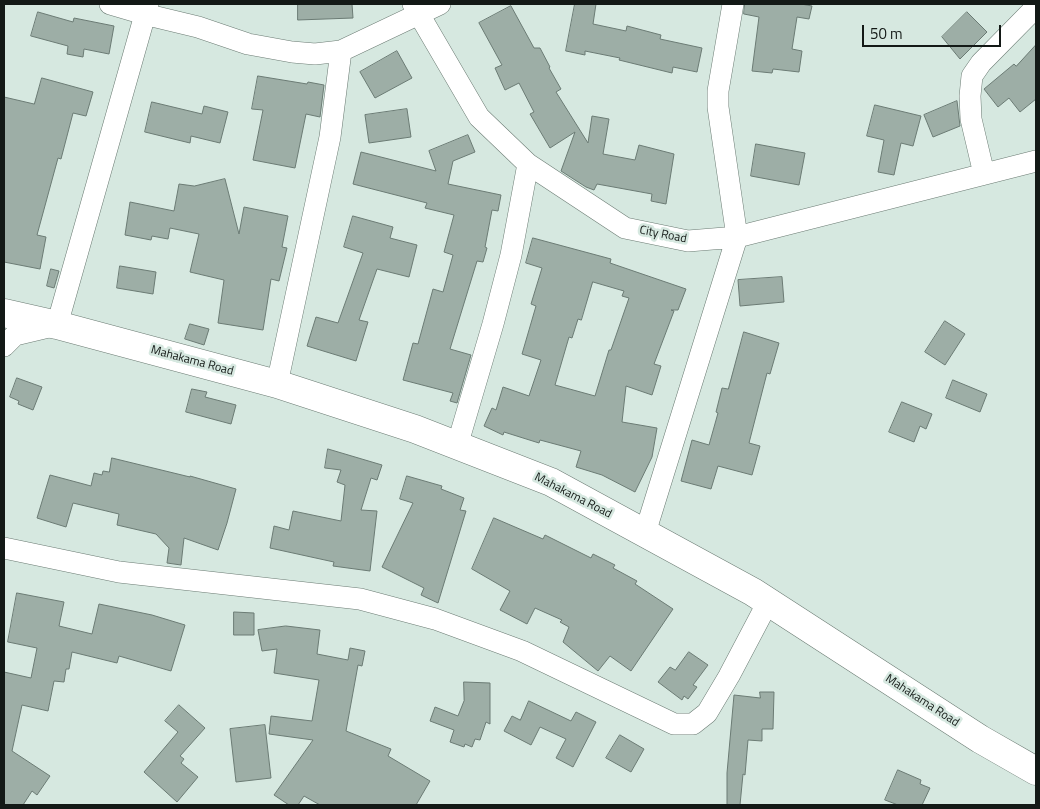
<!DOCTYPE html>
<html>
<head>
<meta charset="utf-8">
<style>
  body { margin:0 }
  #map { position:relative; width:1040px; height:809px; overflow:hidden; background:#d6e8e0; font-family:"Titillium Web",sans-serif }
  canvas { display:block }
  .frame { position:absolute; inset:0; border:5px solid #131916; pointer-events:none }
  .scale { position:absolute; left:862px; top:25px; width:139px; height:22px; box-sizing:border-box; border:2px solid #131916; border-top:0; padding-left:6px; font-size:15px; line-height:18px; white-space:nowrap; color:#131916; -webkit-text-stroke:4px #d6e8e0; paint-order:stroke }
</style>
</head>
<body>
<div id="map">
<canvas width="1040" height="809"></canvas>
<div class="frame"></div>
<div class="scale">50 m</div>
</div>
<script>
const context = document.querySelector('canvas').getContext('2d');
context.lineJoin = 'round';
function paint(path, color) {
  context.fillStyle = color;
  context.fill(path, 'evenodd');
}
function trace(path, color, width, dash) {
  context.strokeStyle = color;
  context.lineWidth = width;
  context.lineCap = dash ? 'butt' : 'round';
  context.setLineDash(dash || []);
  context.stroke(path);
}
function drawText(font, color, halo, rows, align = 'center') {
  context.font = font + ' "Titillium Web",sans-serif';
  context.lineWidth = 5;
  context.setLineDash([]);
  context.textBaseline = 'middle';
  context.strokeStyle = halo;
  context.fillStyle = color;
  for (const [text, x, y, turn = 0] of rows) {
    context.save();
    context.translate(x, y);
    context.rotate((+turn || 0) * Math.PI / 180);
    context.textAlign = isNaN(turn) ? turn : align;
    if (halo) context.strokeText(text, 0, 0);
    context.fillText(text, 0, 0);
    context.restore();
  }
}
const building = new Path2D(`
  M298,4h54l1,14 -55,2z
  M575,4h21l-3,20 33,7 1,-5 34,9 -1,4 42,9 -5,24 -24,-5 -1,6 -53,-13 1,-2 -35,-7v4l-19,-4z
  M745,4h56l11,2 -3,13 -12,-2 -5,32 10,2 -3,21 -26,-3 -1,4 -20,-2 7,-54 -15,-3z
  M511,6l23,42h6l10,19 -1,1 12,21 -5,3 32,51 4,-27 17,3 -6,35 32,6 4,-15 35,9 -8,50 -15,-3 1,-7 -55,-10 -3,6 -8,-3 -25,-16 14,-39 -25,16 -20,-34 4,-2 -15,-29 -14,7 -10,-22 7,-3 -23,-42z
  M38,12l35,10 1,-4 40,8 -5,28 -25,-5 -1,8 -16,-3 1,-8 -37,-10z
  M967,12l20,20 -27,27 -18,-22z
  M1036,45v54l-16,13 -11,-14 -11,9 -14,-18 30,-25 2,2z
  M397,51l15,27 -37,20 -15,-26z
  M258,76l49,8 1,-2 16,3 -4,32 -14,-3 -11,54 -42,-8 10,-50 -11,-1z
  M42,78l51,14 -7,24 -13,-3 -12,46 -3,-1 -21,77 9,2 -6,32 -36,-7v-165l30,7z
  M957,101l3,25 -27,11 -9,-22z
  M152,102l50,12 2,-8 24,6 -8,31 -29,-7 -1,7 -45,-11z
  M875,105l46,11 -8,30 -12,-3 -7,32 -16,-3 6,-32 -17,-4z
  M407,109l4,28 -42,6 -4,-28z
  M468,135l7,17 -22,9 -5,23 53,11 -3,16 -6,-1 -7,37 2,1 -4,14 -6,-1 -27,88 21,6 -14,48 -7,-2 3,-8 -50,-13 10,-37 5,1 15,-55 10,3 10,-37 -9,-3 10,-37 -29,-7 2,-5 -74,-19 8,-32 75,19 -7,-20z
  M756,144l49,9 -6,32 -48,-9z
  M225,179l14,55 5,-27 44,9 -6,31 5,1 -8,33 -8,-2 -8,51 -45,-7 6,-43 -34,-8 9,-38 -29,-6 -2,11 -16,-3 -1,4 -26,-5 5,-33 44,9 5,-27 15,2z
  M353,216l40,11 -3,11 27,7 -8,32 -32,-8 -18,51 9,2 -12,39 -49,-15 9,-29 22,6 25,-70 -19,-6z
  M533,238l78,21 -1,4 76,26 -8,21h-7l3,1 -20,53 7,2 -9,29 -26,-9 -4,36 35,6 -5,29 -17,35 -33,-17 -26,-8 5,-16 -41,-11 -1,3 -35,-11 -1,3 -19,-9 8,-18 4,2 7,-23 26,9 12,-36 -19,-6 14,-48 -5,-2 11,-36 -16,-5zM593,282l31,9 -2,5 7,2 -18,52h-2l-14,46 -40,-11 14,-48 3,1 6,-19 3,1z
  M120,266l36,6 -3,22 -36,-6z
  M51,269l8,2 -5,17 -7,-2z
  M782,277l2,25 -44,4 -2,-26z
  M945,321l20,13 -20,31 -20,-13z
  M190,324l19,5 -5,16 -19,-6z
  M744,332l35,11 -9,31 -3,-1 -18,70 11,3 -8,29 -34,-9 -7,23 -30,-8 11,-41 17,5 9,-32 -2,-1 6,-24 6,1z
  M17,378l25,9 -9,23 -15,-6 1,-3 -9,-4z
  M953,380l34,14 -7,18 -34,-14z
  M192,389l15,3 -2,5 31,8 -5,19 -45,-12z
  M902,402l30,12 -6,15 -6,-3 -6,16 -25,-10z
  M328,449l54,16 -5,15 -6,-2 -10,32 16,1 -7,60 -37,-5 1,-4 -64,-14 4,-22 15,4 4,-19 48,10 4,-36 -8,-3 4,-12 -16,-2z
  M112,458l78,19v-1l46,13 -9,34 -9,27 -34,-12 -3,27 -14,-2 2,-15 -13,-14 -39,-9 2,-11 -46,-11 -7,24 -29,-9 13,-43 41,11 3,-13 8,2 1,-4 6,1z
  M407,476l35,10 -1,3 23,9 -4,12 6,1 -28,92 -17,-8 3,-7 -42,-21 31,-64 -13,-4z
  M494,518l49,21 2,-4 46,23 2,-4 22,11 -2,3 24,13 -2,3 38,25 -42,62 -21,-15 -12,15 -35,-29 6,-15 -9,-5 2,-2 -27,-12 -8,16 -27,-14 10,-19 -38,-22z
  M17,593l47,9 -5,24 33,8 7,-30 53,11 33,10 -14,46 -52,-15 -2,7 -45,-11 -3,17h-3l-2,13 -10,-1 -6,30 -26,-6 -10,46 38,25 -13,19 -5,-4 -9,14h-19v-133l27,6 6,-30 -29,-6z
  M234,612l20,1v22h-20z
  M286,626l34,4 -3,24 31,6 2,-12 15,3 -3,15 -4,-1 -12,66 45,18 -3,7 42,25 -14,24h-96l-16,-9 -6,9h-9l-15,-10 39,-55 -44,-6 2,-18 41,5 7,-41 -45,-7 3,-24 -15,2 -4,-21z
  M689,652l19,13 -15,20 4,2 -9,12 -4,-3 -2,4 -24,-18 12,-15 5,3z
  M464,682l26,1v41l-4,-2 -6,18 -5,-1 -3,8 -7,-3 -1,3 -14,-5 4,-12 -24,-9 5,-14 23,9 6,-15z
  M760,692h14l-1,37h-11v12l-14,-1 -3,35 -2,-1 -3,31h-13v-32l7,-78 26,3z
  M529,701l42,20 5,-9 20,10 -23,45 -17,-9 10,-19 -26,-12 -9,18 -27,-14 8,-15 8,4z
  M179,705l26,23 -25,28 4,3 -3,4 17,14 -21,25 -33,-30 34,-40 -13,-11z
  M265,725l6,53 -35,4 -6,-53z
  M620,735l24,14 -13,23 -25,-14z
  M898,770l23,10 -1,4 10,4 -8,17h-24l-13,-5z`);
paint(building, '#9daea6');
trace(building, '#6b7b74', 1);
const street = new Path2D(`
  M110,4l34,10 54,13 50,17 44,8 23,2 26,-3 99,-47
  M413,4l66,113 49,47 97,64 63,13 49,-4 299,-76
  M984,174l-13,-55 -1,-23 2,-20 9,-13 55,-56
  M4,346l11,-11 42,-10 91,-321
  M277,384l53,-247 11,-86
  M457,446l36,-122 18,-69 17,-91
  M645,533l92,-296 -19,-130v-16l15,-87
  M4,548l115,24 241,27 75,20 87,32 152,73h19l14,-11 22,-37 39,-74`);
const secondary = new Path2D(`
  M4,313l53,12 220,59 138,45 136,53 202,110 227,147 56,32`);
trace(street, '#6b7b73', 22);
trace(secondary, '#6b7b73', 29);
trace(street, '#fff', 21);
trace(secondary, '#fff', 28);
drawText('12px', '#131916', '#d6e8e0', [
  ["City Road",663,235,11],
  ["Mahakama Road",192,361,15],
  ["Mahakama Road",573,496,27],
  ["Mahakama Road",922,701,33]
]);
</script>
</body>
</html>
